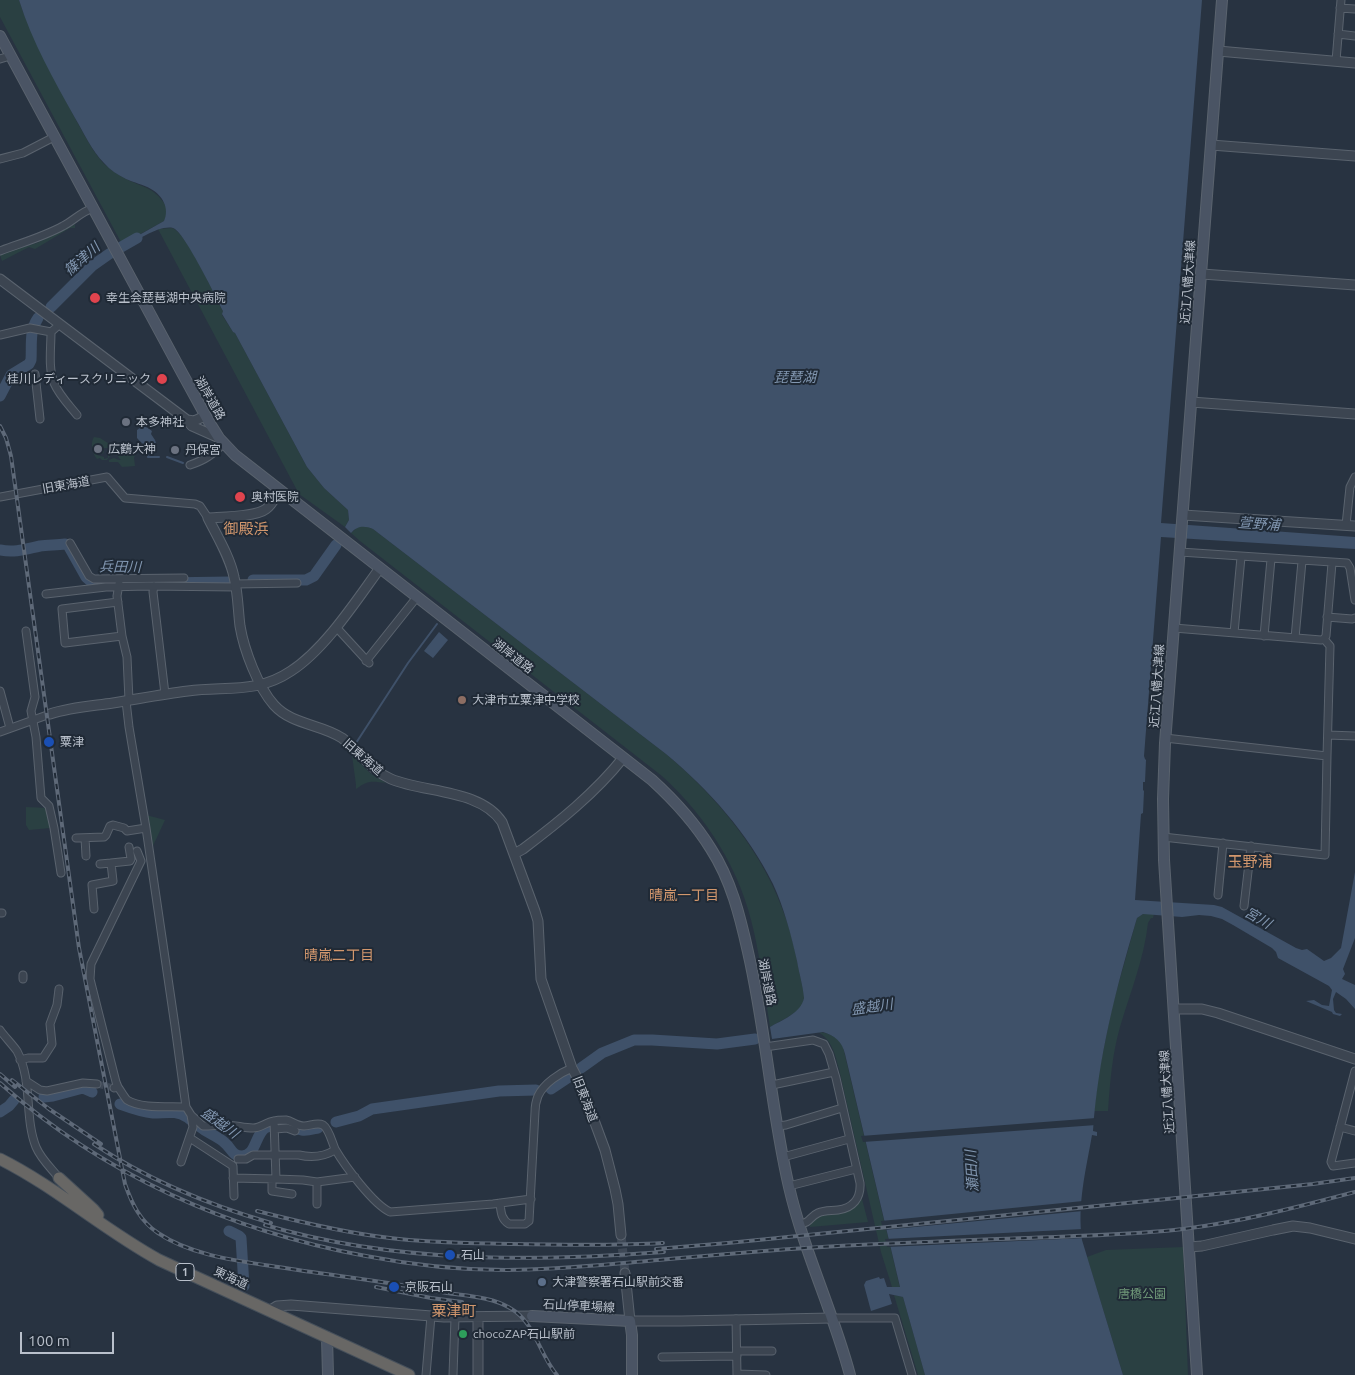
<!DOCTYPE html>
<html>
<head>
<meta charset="utf-8">
<style>
  body { margin:0 }
  #map { position:relative; width:1355px; height:1375px; overflow:hidden; background:#283341; font-family:Ubuntu,sans-serif }
  canvas { display:block }
  .scale { position:absolute; left:20px; top:1332px; width:94px; height:22px; box-sizing:border-box; border:2px solid #b9c0cb; border-top:0; padding-left:6px; font-size:15px; line-height:18px; white-space:nowrap; color:#b9c0cb; -webkit-text-stroke:4px #202a36; paint-order:stroke }
</style>
</head>
<body>
<div id="map">
<canvas width="1355" height="1375"></canvas>
<div class="scale">100 m</div>
</div>
<script>
const context = document.querySelector('canvas').getContext('2d');
context.lineJoin = 'round';
function paint(path, color) {
  context.fillStyle = color;
  context.fill(path, 'evenodd');
}
function trace(path, color, width, dash) {
  context.strokeStyle = color;
  context.lineWidth = width;
  context.lineCap = dash ? 'butt' : 'round';
  context.setLineDash(dash || []);
  context.stroke(path);
}
function drawText(font, color, halo, rows, align = 'center') {
  context.font = font + ' Ubuntu,"Noto Sans JP",sans-serif';
  context.lineWidth = 4;
  context.setLineDash([]);
  context.textBaseline = 'middle';
  context.strokeStyle = halo;
  context.fillStyle = color;
  for (const [text, x, y, turn = 0] of rows) {
    context.save();
    context.translate(x, y);
    context.rotate((+turn || 0) * Math.PI / 180);
    context.textAlign = isNaN(turn) ? turn : align;
    if (halo) context.strokeText(text, 0, 0);
    context.fillText(text, 0, 0);
    context.restore();
  }
}
paint(new Path2D(`
  M0,0h19l4,12c18,37 35,74 54,110 8,14 16,30 27,42 7,6 14,11 22,15 16,8 27,8 38,24 4,6 4,11 0,18l-42,23 -122,-227z
  M75,224v4h-5l-35,21 -6,-2 -27,14 -2,-6 1,-2 36,-10z
  M172,228c15,5 42,66 51,83l-1,4 11,17 2,1 72,134 17,21 24,22 1,10 -4,7 -46,-33 -141,-265z
  M94,437l6,1 11,7 1,5h-4v-2h-4v4l-2,2 -1,-7h-4v8l7,2v2l4,-1v-4l4,-1 -5,7h-5l-2,-2 -3,1c-5,-6 -7,-16 -3,-22z
  M119,447l3,2 3,-1h2l1,3 -3,3 1,2 5,-5h3l2,1 -2,6 1,8 -13,1 -4,-5h-9v-2c7,-4 6,0 12,0 -4,-3 -3,-7 -3,-11z
  M359,526h7l7,3 293,225c53,45 98,99 120,165 9,24 12,50 18,74 0,5 0,9 -2,13 -6,8 -24,16 -32,21 -5,-32 -9,-64 -16,-95 -13,-61 -46,-114 -92,-156l-302,-235 -9,-8z
  M352,755l19,19 15,9c-14,-2 -18,-3 -30,6v-4z
  M26,807l21,1 3,20 -21,2 -3,-5z
  M146,815l19,5 -13,28z
  M1143,914h11l-1,4h-2l-3,5c-4,36 -18,70 -28,104 -8,28 -10,56 -12,84h-14l4,-34 14,-70 25,-89z
  M818,1032c12,1 20,5 25,15l57,241 -8,-1 -11,-35 -42,-183c-4,-15 -7,-29 -21,-37z
  M862,1199l6,23 -58,5v-2l5,-8z
  M1183,1247l5,128h-65l-36,-118 19,-7z
  M894,1295l9,2 22,78h-7z`), '#2a4042');
paint(new Path2D(`
  M19,0h1183l-41,523 194,14v12l-194,-12 -17,219 1,3 1,1 -1,22h-2v8l1,1 -1,22 -2,1 -6,86 79,5 8,2 74,41 6,2 5,-1 17,12 7,-3 10,-10 14,-76v66l-12,31 2,5 -3,5 13,6v24l-9,-10 -10,-7 -3,7 1,11 2,3 6,1 -2,2 -7,-2 -1,-2 -26,-11 8,-1 8,5 7,1 3,-16 -3,-4 -51,-28 -2,-6 -4,-4 -39,-23 -11,-6 -11,-3 -12,-1 -17,2 -39,-3 -6,4c-21,70 -39,140 -44,213l4,1v4l-5,-1c-6,35 -15,69 -10,105l41,135h-198l-22,-78 -14,-3 3,10 -21,7 -7,-26 2,-4 13,-4 1,2 4,-1 3,9h13l-55,-233c-3,-13 -10,-18 -22,-22l-51,7 -2,-12c12,-7 31,-14 34,-29 -1,-12 -5,-25 -7,-37 -6,-27 -13,-53 -24,-77 -25,-51 -64,-94 -107,-130l-293,-225c-8,-3 -15,-4 -22,4l-6,-6 4,-7 -1,-10 -24,-22 -17,-21 -72,-134 -2,-1 -11,-18 1,-3c-7,-14 -39,-80 -50,-83 -14,-3 -35,12 -47,18l-1,-3 39,-22c6,-13 -2,-26 -13,-32 -8,-5 -17,-6 -25,-10 -8,-4 -16,-9 -22,-16 -12,-12 -20,-30 -29,-45 -21,-38 -43,-76 -56,-118z
  M145,426l7,5 -1,3 4,6 1,3 -3,4c-7,0 -12,-4 -16,-9v-8l4,-3z
  M439,632l9,8 -15,18 -9,-7z`), '#3f5169');
paint(new Path2D(`
  M1096,1118v7l-233,17 -2,-6z
  M1083,1201v10l-200,19 -2,-9z
  M1083,1229l1,9 -197,9 -2,-8z`), '#283341');
trace(new Path2D(`
  M149,447l-1,10h11
  M167,457l16,6
  M356,743l52,-80 29,-39`), '#3f5169', 2);
trace(new Path2D(`
  M51,307l41,-41 17,-12 28,-16
  M0,396l11,-21 18,-11 2,-4c1,-15 -2,-29 7,-42
  M0,550c15,3 26,-1 40,-4 8,-1 17,-1 25,-2l3,1 18,32 8,7 136,-2
  M253,580h53l8,-4 22,-31
  M581,1068l21,-15 32,-13h18l65,4 38,-5
  M551,1089l21,-14
  M44,1097l9,-1 30,-8 9,4
  M120,1104c11,4 22,8 33,9 13,0 23,-3 34,4 5,4 10,8 16,12 7,5 16,8 22,14 7,6 7,13 17,13 14,0 13,-21 23,-28 13,-8 25,0 37,2 5,1 11,-1 16,-2
  M0,1112l9,-6 5,-6
  M336,1122l23,-6 13,-7 127,-18 37,-1
  M229,1231l10,5 2,2 3,48`), '#3f5169', 11);
trace(new Path2D(`
  M97,1084l17,4`), '#3e4856', 7, [7, 3.5]);
trace(new Path2D(`
  M621,1235l4,38`), '#3e4856', 9, [9, 4.5]);
const minor = new Path2D(`
  M1340,8l15,1
  M1338,34l17,2
  M0,59l10,-3
  M1336,61l5,-61
  M0,159l23,-6 31,-16
  M0,251c21,-8 43,-14 63,-25 10,-5 18,-14 30,-18
  M60,324l-9,8c0,16 -3,36 3,51 5,12 15,22 23,32
  M0,335l30,-7 21,4
  M35,374l5,45
  M190,465c15,-5 22,-10 34,-22
  M0,497l107,-20 18,21 70,6 5,2 8,12
  M1346,525l4,-38 5,-10
  M70,543l19,33 5,3 90,-1
  M1180,552l167,11 3,5 5,32
  M119,584l-2,12 5,40 5,21 2,43
  M235,584l62,-1
  M154,586l-1,6 12,102
  M46,594l60,-7 42,-1 88,1
  M118,602l-56,7 3,34 57,-7
  M1327,617l25,2 3,-1
  M336,627l33,36
  M1174,628l147,12 3,-1 2,-3 6,-73
  M26,631l9,66 -4,14 5,26 5,61 8,8 5,22 7,45
  M1234,633l7,-76
  M1264,636l7,-77
  M1295,638l7,-77
  M1324,639l6,7 -3,110
  M366,661l51,-64
  M0,691l10,37
  M126,701l3,26 17,101 29,198 11,81 5,8 12,11c8,0 15,-1 23,-1 9,0 18,3 27,3 8,0 13,-6 21,-7 3,-1 8,-1 12,-1 6,1 11,6 18,6 6,0 13,-4 19,-1 6,4 9,17 12,24 10,17 38,55 55,63l103,-8 38,-5
  M0,732l50,-18
  M1328,735l27,1
  M1163,837l162,18 2,-99 -162,-18
  M76,838l28,-1 2,-2 4,-9 3,-1 11,3 3,3 19,-3
  M85,838l1,18
  M100,864l11,-1
  M1218,895l5,-52
  M1244,906l7,-60
  M94,909l-2,-24 21,-4 -2,-18 19,-2 1,-2 -2,-12
  M0,913h2
  M23,975v4
  M0,1030c5,7 12,14 17,21 16,30 7,66 19,96 5,12 15,21 23,31
  M765,1047l48,-7 11,4 5,10 7,24 24,105c1,15 -7,25 -22,27 -7,1 -13,0 -20,3 -9,4 -7,10 -19,11
  M20,1060l8,-2h15l9,-14 -2,-20 7,-19 2,-16
  M1355,1071l-24,91 2,4 22,-3
  M26,1081l14,9 7,1 36,-8 14,1
  M772,1085l62,-13
  M118,1087l-2,-5 -26,-103 1,-15 50,-103 -4,-10
  M114,1088l4,-1c3,4 6,10 9,13 14,9 43,6 59,7
  M778,1126l8,-1 56,-17
  M1340,1127l15,4
  M275,1129l12,-1 8,3
  M190,1138l43,28 1,30
  M783,1157l66,-18
  M238,1159h8l7,-4h46c13,3 26,1 36,-5
  M181,1162l12,-35 -2,-12
  M233,1178l43,1 -2,-58
  M272,1179v12l20,3
  M276,1179l27,1 14,2 38,-5
  M317,1182v22
  M789,1186l67,-17
  M500,1203c1,9 1,16 9,21h16l4,-3 6,-109c0,-6 1,-11 3,-16 6,-13 22,-23 34,-28
  M832,1318h63l17,57
  M736,1319l1,56
  M737,1351h35
  M662,1357l75,-1
  M737,1374l29,1
  M426,1375l5,-59
  M453,1375l2,-57`);
const tertiary = new Path2D(`
  M1218,51l137,12
  M1211,145l144,11
  M1202,274l153,11
  M0,279l187,141 7,1 11,-5
  M1191,402l164,12
  M187,420l5,6 27,12
  M280,490c-4,6 -8,15 -14,19 -10,8 -45,8 -58,9 9,18 22,39 26,59 4,16 4,33 6,49 4,24 18,61 34,79 18,20 47,19 68,33 18,13 28,32 49,41 33,14 89,10 111,43l33,89 3,10 3,58 31,89 9,17 24,65 10,39 3,15 3,31
  M1183,515l172,11
  M50,714c21,-7 42,-8 63,-11 25,-4 50,-9 75,-12 38,-5 69,3 103,-20 34,-22 65,-70 89,-103
  M514,854l9,-5c36,-27 72,-56 100,-91
  M1174,1009h28l16,4 137,46
  M1189,1247l13,-1 71,-16 20,-4 17,2 45,11
  M625,1273l5,48h51l151,-3
  M269,1311l8,-5 14,-1 153,12 88,-1
  M478,1375v-58`);
const secondary = new Path2D(`
  M0,36l181,335 28,51 10,16 16,17 417,325c23,21 43,43 59,69 20,31 29,67 37,103 18,78 23,158 41,235 15,65 44,124 61,188
  M532,1316l98,5 2,14v40
  M327,1337l1,38
  M1197,1375l-33,-515 -1,-61 2,-56 57,-743`);
const trunk = new Path2D(`
  M0,1159c56,28 104,71 159,101l250,115
  M59,1178l34,31 5,6`);
trace(minor, '#5a636e', 9);
trace(tertiary, '#5a636e', 11);
trace(secondary, '#5a636e', 12);
trace(trunk, '#46505b', 13);
trace(minor, '#3c4551', 7);
trace(tertiary, '#3c4551', 9);
trace(secondary, '#4a5464', 10);
trace(trunk, '#686765', 11);
const rail = new Path2D(`
  M0,426l6,12 5,18 68,492 46,236c7,20 15,37 33,49 34,23 81,28 120,34 57,9 113,15 169,26 21,3 45,4 63,15 25,14 29,46 47,67
  M0,1074l15,13
  M12,1080l37,29 52,35
  M0,1083c103,92 231,148 366,173 46,9 93,14 140,14 47,0 94,-5 141,-9 70,-6 141,-13 211,-16 66,-3 132,-6 198,-8 42,-2 85,-3 127,-8 58,-7 115,-22 172,-37
  M94,1144c54,36 115,61 177,79
  M257,1211c43,11 88,22 133,27 41,5 81,5 122,6 50,1 101,2 151,-1
  M265,1225c129,38 266,37 399,27
  M656,1249l72,-6 449,-45 136,-14 42,-6
  M376,1287l55,11 31,4`);
trace(rail, '#5e6978', 4);
trace(rail, '#202a36', 2, [5.5]);
for (const [x, y, r, color] of [
  [95,298,6,"#e0444e"],
  [162,379,6,"#e0444e"],
  [126,422,5,"#6b7280"],
  [98,449,5,"#6b7280"],
  [175,450,5,"#6b7280"],
  [240,497,6,"#e0444e"],
  [462,700,5,"#8d6e63"],
  [49,742,6,"#1a4fb4"],
  [450,1255,6,"#1a4fb4"],
  [542,1282,5,"#5c6f8a"],
  [394,1287,6,"#1a4fb4"],
  [463,1334,5,"#2e9e5b"]
]) {
  const dot = new Path2D();
  dot.arc(x, y, r, 0, 2 * Math.PI);
  context.fillStyle = color;
  context.fill(dot);
  trace(dot, '#202a36', 2);
}
for (const [x, y, w] of [
  [185,1272,18]
]) {
  const box = new Path2D();
  box.roundRect(x - w / 2, y - 8.5, w, 17, 4);
  context.fillStyle = '#202a36';
  context.fill(box);
  trace(box, '#b9c0cb', 1);
}
drawText('bold 11px', '#b9c0cb', null, [
  ["1",185,1272]
]);
drawText('12px', '#b9c0cb', '#202a36', [
  ["近江八幡大津線",1188,282,-86],
  ["湖岸道路",210,398,60],
  ["旧東海道",66,485,-10],
  ["湖岸道路",513,656,38],
  ["近江八幡大津線",1157,686,-86],
  ["旧東海道",363,757,41],
  ["湖岸道路",767,982,79],
  ["近江八幡大津線",1167,1092,-94],
  ["旧東海道",585,1099,69],
  ["東海道",231,1278,25],
  ["石山停車場線",579,1306,3]
]);
drawText('12px', '#b9c0cb', '#202a36', [
  ["幸生会琵琶湖中央病院",106,298],
  ["桂川レディースクリニック",151,379,"right"],
  ["本多神社",136,422],
  ["広鶴大神",108,449],
  ["丹保宮",185,450],
  ["奥村医院",251,497],
  ["大津市立粟津中学校",472,700],
  ["粟津",60,742],
  ["石山",461,1255],
  ["大津警察署石山駅前交番",552,1282],
  ["京阪石山",405,1287],
  ["chocoZAP石山駅前",473,1334]
], 'left');
drawText('12px', '#719b7a', '#202a36', [
  ["唐橋公園",1142,1294]
]);
drawText('italic 14px', '#8297b1', '#202a36', [
  ["篠津川",82,259,-41],
  ["琵琶湖",795,377],
  ["萱野浦",1259,524,4],
  ["兵田川",120,567,1],
  ["宮川",1258,918,30],
  ["盛越川",872,1007,-8],
  ["盛越川",220,1123,36],
  ["瀬田川",972,1171,-94]
]);
drawText('14px', '#d2976d', '#202a36', [
  ["晴嵐一丁目",684,895],
  ["晴嵐二丁目",339,955]
]);
drawText('15px', '#d2976d', '#202a36', [
  ["御殿浜",246,529],
  ["玉野浦",1250,862],
  ["粟津町",454,1311]
]);
</script>
</body>
</html>
